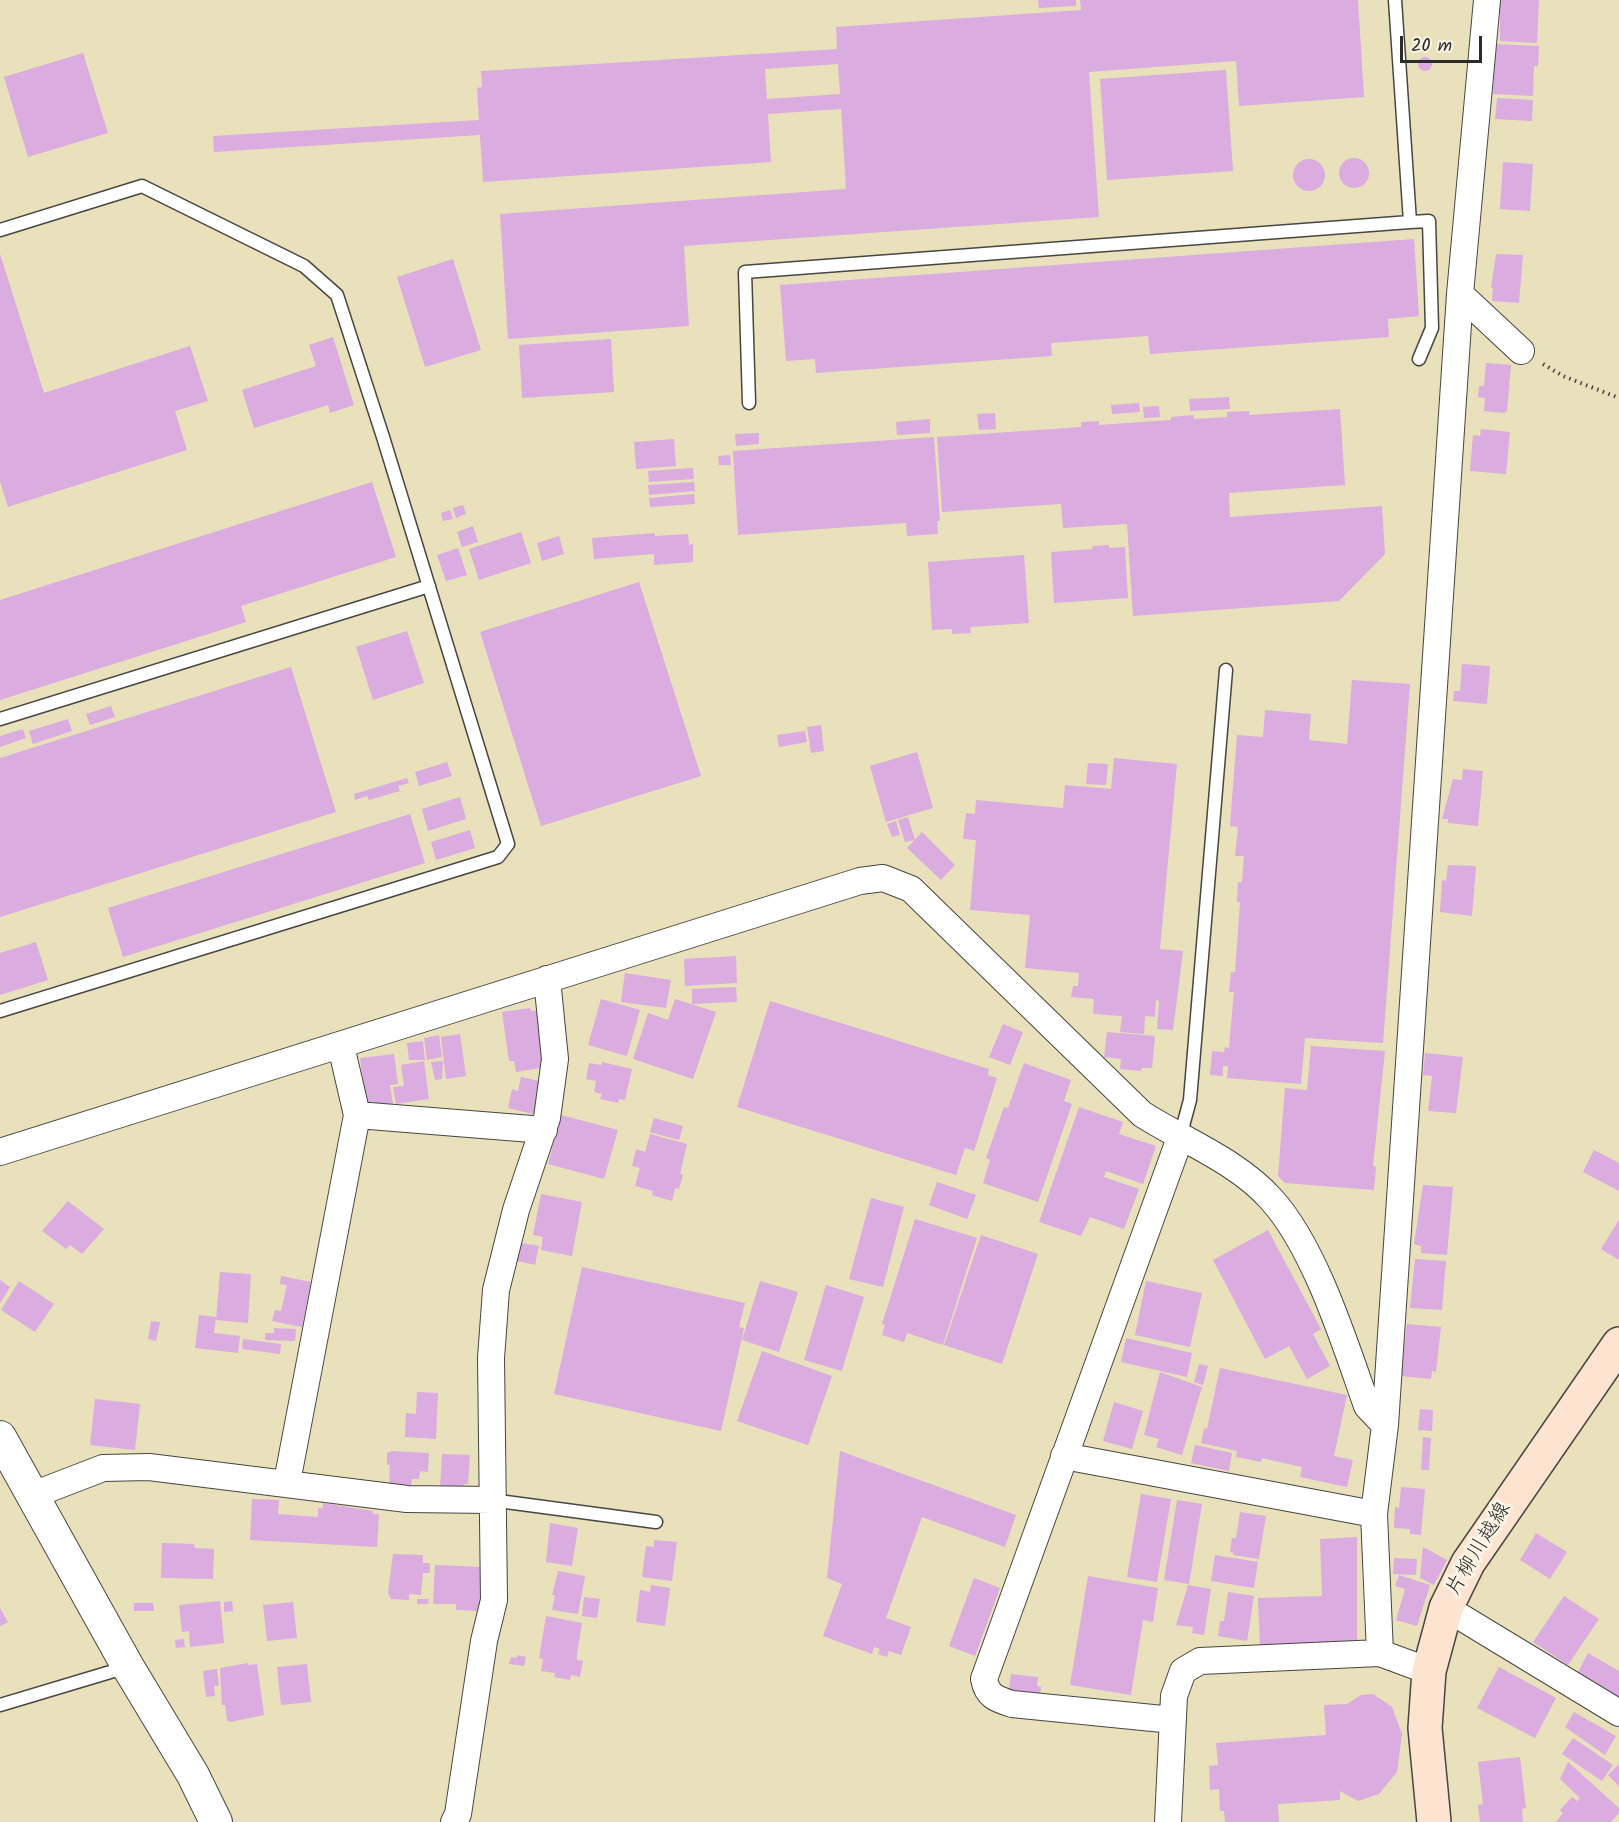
<!DOCTYPE html>
<html>
<head>
<meta charset="utf-8">
<style>
  body { margin:0 }
  #map { position:relative; width:1619px; height:1822px; overflow:hidden; background:#e9e0bc; font-family:Kalam,sans-serif }
  canvas { display:block }
  .scale { position:absolute; left:1400px; top:36px; width:82px; height:27px; box-sizing:border-box; border:3px solid #2b2b2b; border-top:0; padding-left:8px; font-size:18px; line-height:21px; white-space:nowrap; color:#2b2b2b; -webkit-text-stroke:4px #fcf5e5; paint-order:stroke }
</style>
</head>
<body>
<div id="map">
<canvas width="1619" height="1822"></canvas>
<div class="scale">20 m</div>
</div>
<script>
const context = document.querySelector('canvas').getContext('2d');
context.lineJoin = 'round';
function paint(path, color) {
  context.fillStyle = color;
  context.fill(path, 'evenodd');
}
function trace(path, color, width, dash) {
  context.strokeStyle = color;
  context.lineWidth = width;
  context.lineCap = dash ? 'butt' : 'round';
  context.setLineDash(dash || []);
  context.stroke(path);
}
function drawText(font, color, halo, rows, align = 'center') {
  context.font = font + ' Kalam,"Klee One",sans-serif';
  context.lineWidth = 6;
  context.setLineDash([]);
  context.textBaseline = 'middle';
  context.strokeStyle = halo;
  context.fillStyle = color;
  for (const [text, x, y, turn = 0] of rows) {
    context.save();
    context.translate(x, y);
    context.rotate((+turn || 0) * Math.PI / 180);
    context.textAlign = isNaN(turn) ? turn : align;
    if (halo) context.strokeText(text, 0, 0);
    context.fillText(text, 0, 0);
    context.restore();
  }
}
paint(new Path2D(`
  M1038,0h38v6l-37,2z
  M1080,0h278l6,97 -125,9 -3,-45 -147,11 10,145 -415,29 5,80 -181,13 -8,-125 346,-25 -5,-80 -73,5 3,48 -288,20 -3,-47 -266,17 -1,-16 266,-16 -2,-32 5,-1 -1,-16 356,-22 -1,-22 245,-17zM838,64l2,30 -73,5 -2,-30z
  M1500,0h39l-2,43 -37,-2z
  M1495,44l44,2 -1,20h-4l-1,30 -40,-2z
  M83,53l25,80 -80,24 -24,-80z
  M1418 64a7 7 0 1 1 14 0a7 7 0 1 1-14 0Z
  M1226,70l7,101 -126,9 -7,-101z
  M1497,98l36,2 -1,21 -37,-2z
  M1339 173a15 15 0 1 1 30 0a15 15 0 1 1-30 0Z
  M1293 175a16 16 0 1 1 32 0a16 16 0 1 1-32 0Z
  M1503,162l30,2 -3,47 -30,-2z
  M1414,239l5,77 -31,3 1,18 -239,17 -2,-18 -97,7 1,13 -236,17 -1,-14 -29,2 -6,-76z
  M0,254l44,139 146,-47 18,55 -33,10 12,39 -179,57 -8,-26z
  M1496,254l27,1 -4,48 -27,-2 1,-13h-2z
  M453,259l28,91 -56,17 -28,-90z
  M333,337l21,68 -24,8 -2,-8 -74,23 -12,-38 74,-24 -7,-21z
  M611,339l3,53 -92,6 -3,-53z
  M1486,363l25,2 -4,46 -4,2 -19,-2 1,-13 -7,-1 1,-11h5z
  M1229,397l1,12 -40,2 -1,-12z
  M1139,403l1,9 -28,2 -1,-9z
  M1159,406l1,11 -16,1 -1,-11z
  M1340,409l5,76 -116,8 1,24 152,-11 3,48 -46,47 -206,15 -6,-92 -64,4 -2,-24 -119,8 -5,-75 144,-10v-5l18,-1v4l72,-5v-3l22,-2 1,4 33,-2v-5l22,-1v4z
  M995,413l1,16 -17,1 -2,-16z
  M930,419v14l-33,2 -1,-13z
  M1481,429l29,3 -4,42 -36,-3 3,-36 7,1z
  M759,433v11l-23,2 -1,-12z
  M934,437l6,84h-3l1,13 -31,2 -1,-13 -168,12 -5,-84z
  M674,439l2,27 -40,3 -2,-27z
  M730,455l1,10h-12l-1,-9z
  M693,468l1,11 -45,3 -1,-11z
  M372,482l24,75 -155,49 5,16 -246,78v-100z
  M694,482l1,9 -46,4 -1,-10z
  M694,494l1,10 -45,3 -1,-9z
  M463,505l3,9 -10,4 -3,-10z
  M450,510l3,9 -10,2 -2,-8z
  M473,526l5,16 -16,5 -5,-15z
  M521,532l10,31 -52,17 -10,-31z
  M655,533v3l33,-2 1,11 4,-1v18l-39,3v-11l-60,5 -2,-21z
  M559,536l5,18 -22,7 -5,-18z
  M1109,545v3l16,-1 3,51 -74,5 -3,-51 42,-3 -1,-3z
  M458,548l9,27 -21,6 -9,-26z
  M1024,555l5,68 -59,4 1,6 -19,1v-5l-20,1 -4,-68z
  M639,582l62,194 -160,50 -61,-194z
  M407,631l17,52 -51,17 -17,-53z
  M1462,664l28,2 -3,38 -34,-3 1,-10h6z
  M291,667l45,145 -336,105v-159z
  M1352,680l58,4 -27,359 -78,-5 -4,46 -74,-6 1,-12h-5v10l-13,-1 2,-24 12,1 1,-5 4,1 5,-56h-5l2,-20h4l5,-70h-3l1,-20h4l2,-26h-9l3,-29 -8,-1 7,-91 26,2 2,-27 46,4 -2,26 38,4z
  M111,706l4,11 -25,8 -4,-11z
  M68,719l4,12 -39,13 -4,-13z
  M821,725l3,26 -13,2 -4,-26z
  M23,729l3,9 -26,9v-11z
  M805,731l2,11 -28,5 -2,-12z
  M917,752l16,56 -47,14 -16,-56z
  M1114,758l63,6 -17,185 23,2 -10,79 -16,-1 2,-28 -3,-1 -1,17 -10,-1 -1,18 -24,-2 2,-16 -29,-2 1,-15 -23,-2 2,-11h5l1,-13 -54,-5 5,-53 -60,-5 6,-70 -13,-1 3,-26 9,1 1,-14 87,8 2,-23 46,4z
  M447,762l5,14 -33,10 -4,-14z
  M1088,763l20,1 -2,21 -20,-1z
  M1463,769l20,2 -5,55 -30,-3v-4h-6l11,-40 9,1z
  M407,778l2,5 -11,3 2,5 -31,9 -2,-4 -12,4 -1,-6z
  M460,797l6,22 -38,12 -6,-22z
  M410,814l15,49 -302,94 -15,-49z
  M908,817l7,23 -10,2 -7,-22z
  M896,821l4,14 -8,2 -5,-13z
  M470,830l5,18 -39,12 -5,-18z
  M922,832l33,33 -14,15 -34,-32z
  M1448,865l28,1 -4,50 -32,-4 2,-32 4,1z
  M36,942l12,38 -48,15v-42z
  M736,956l1,27 -52,3 -1,-27z
  M625,973l46,7 -5,28 -45,-6z
  M736,987l1,15 -45,2v-15z
  M601,999l39,11 -13,46 -39,-11z
  M675,999l41,13 -23,67 -60,-20 15,-46 20,7z
  M770,1001l219,68 -1,6 9,3 -23,73 -9,-3 -9,27 -219,-68z
  M530,1008l1,3 8,-1 7,57 -30,5 -2,-11h-5l-7,-49z
  M1003,1024l20,8 -13,33 -21,-8z
  M1107,1032l48,4 -3,32h-10l-1,3 -21,-2 1,-10 -17,-2z
  M460,1034l6,42 -20,3 -5,-42z
  M439,1035l3,22 -15,3 -3,-22z
  M423,1041l2,19h-16l-2,-17z
  M1311,1046l74,5 -12,115 3,1 -2,23 -89,-7 -7,-7 7,-88 22,2z
  M1425,1053l38,4 -7,56 -28,-2 4,-35 -9,-1z
  M394,1054l4,30 -8,1 3,19 -27,-2 -6,-44z
  M424,1061l5,38 -33,5 -3,-17 11,-1 -3,-21z
  M443,1061l-1,18 -7,1 -4,-18z
  M602,1062l30,7 -7,31 -6,-1 -1,4 -18,-4 2,-5 -8,-2 2,-11 -10,-2 3,-16 12,2z
  M1024,1063l47,17 -7,21 8,3 -34,98 -55,-19 7,-23 -4,-2 18,-51 4,1z
  M521,1077l22,5 -6,27h-2l-2,5 -25,-6 4,-19 6,2z
  M1079,1107l44,15 -4,12 37,12 -13,38 -37,-13 -2,6 35,12 -15,40 -34,-12 -9,19 -42,-14z
  M561,1115l57,15 -14,49 -56,-15z
  M654,1118l29,8 -4,14 -29,-8z
  M650,1134l37,10 -7,30 3,1 -4,14 -4,-1 -3,13 -20,-6 1,-4 -18,-5 5,-18 -8,-2 4,-17 9,3z
  M1594,1150l25,13v28l-36,-19z
  M937,1182l39,13 -9,24 -38,-14z
  M1423,1185l30,2 -6,68 -26,-2v-7l-7,-2z
  M541,1194l41,8 -10,54 -31,-6 2,-13 -10,-2z
  M871,1198l33,9 -21,80 -34,-8z
  M68,1201l36,28 -22,25 -12,-9 -4,4 -24,-18z
  M915,1219l62,19 -34,107 -36,-12 -3,9 -22,-7 3,-10 -3,-1z
  M1619,1220v40l-18,-11z
  M1268,1230l53,99 -8,5 17,32 -23,13 -18,-33 -24,13 -52,-99z
  M981,1235l57,19 -36,110 -58,-19z
  M516,1242l23,4 -4,19 -22,-5z
  M1415,1259l31,2 -4,49 -32,-2z
  M582,1267l163,36 -6,24 5,1 -23,103 -167,-37z
  M220,1272l31,2 -3,49 -32,-3z
  M281,1276l30,6 -9,45 -30,-6 3,-11 6,1 6,-26 -7,-1z
  M0,1280l10,7 -10,16z
  M19,1281l35,23 -19,28 -34,-22z
  M760,1281l38,11 -19,60 -37,-12z
  M1146,1281l56,12 -12,54 -55,-12z
  M826,1285l38,12 -22,74 -38,-11z
  M199,1315l17,2 -2,16 26,3 -2,17 -43,-5z
  M151,1321l9,1 -4,19 -8,-2z
  M1407,1324l34,3 -5,45 -4,-1 -1,8 -30,-3z
  M274,1328l22,1 -1,12 -30,-1v-7h9z
  M1126,1338l66,15 -5,24 -66,-15z
  M243,1339l38,5 -1,10 -38,-5z
  M762,1351l70,25 -24,69 -71,-24z
  M1199,1364l9,2 -5,19 -9,-3z
  M1220,1368l127,27 -13,61 19,4 -6,27 -47,-10 2,-10 -40,-9 -1,4 -25,-5 1,-6 -36,-8 3,-15 3,1z
  M1160,1372l42,15 -20,68 -26,-8 3,-8 -15,-4z
  M417,1392l21,1 -2,46 -31,-2 1,-24 10,1z
  M95,1399l45,5 -5,46 -45,-5z
  M1114,1402l29,9 -11,38 -29,-8z
  M1420,1409l13,1 -1,21 -14,-1z
  M1423,1437l8,1 -2,32h-8z
  M1195,1445l37,8 -3,18 -38,-8z
  M392,1451l37,2 -1,19 -8,-1 -1,8h-7l-1,7 -22,-1 1,-20h-3v-12z
  M840,1451l176,64 -11,32 -83,-30 -36,101 25,9 -10,28 -12,-4 -2,6 -9,-3 2,-5 -6,-2 -2,7 -49,-18 19,-52 -15,-6z
  M442,1454l28,1 -2,29h-4l-1,6 -23,-1z
  M1401,1487l24,2 -4,46 -11,-1v-5l-16,-1 1,-21 4,1z
  M1141,1494l30,5 -14,83 -30,-5z
  M252,1499l27,1 -1,14 40,3v-9h5v-5l50,8v3h6l-2,33 -127,-7z
  M1177,1500l25,4 -13,80 -25,-4z
  M1240,1512l26,4 -7,43 -26,-4 1,-2 -4,-1 2,-14h4z
  M550,1523l28,5 -6,38 -26,-4z
  M1536,1533l31,19 -17,27 -30,-19z
  M1357,1537v106l-97,3 -2,-48 64,-2 -2,-57z
  M654,1540l23,2 -5,39 -30,-4 4,-31 8,1z
  M162,1543l32,1 1,4 19,1 -1,30 -52,-1z
  M1423,1547l24,13 -13,25 -14,-7z
  M393,1554l30,1v8h7v10h-7l-2,22 -12,-1v6l-18,-1 -3,-6z
  M1215,1555l43,7 -4,26 -43,-7z
  M1394,1558l23,1 -1,16 -23,-1z
  M435,1565l47,2 -2,44 -24,-1v-6h-23z
  M558,1571l27,5 -7,38 -26,-4 3,-15h-3z
  M1399,1575l31,10 -13,41 -21,-6 9,-31 -10,-3z
  M1088,1576l70,12 -5,34 -10,-2 -12,75 -61,-10z
  M974,1578l26,10 -25,68 -26,-10z
  M651,1585l19,3 -5,38 -29,-4 4,-32 10,2z
  M1188,1585l23,4 -7,46 -12,-2 1,-6 -17,-2z
  M1228,1592l26,4 -7,45 -29,-5 2,-15h4z
  M1564,1596l35,23 -31,46 -35,-23z
  M584,1597l16,2 -3,19 -15,-2z
  M417,1599h12l-1,5h-11z
  M220,1601l4,42 -34,4 -1,-16 -7,1 -3,-27z
  M232,1601l1,10 -9,1v-10z
  M293,1602l4,36 -30,3 -4,-36z
  M134,1603h19l1,8h-20z
  M0,1608l8,14 -8,4z
  M546,1616l36,7 -5,31v6l6,1 -3,16 -9,-2 -1,5 -16,-3 1,-4 -14,-2 2,-12 -4,-1z
  M184,1639l1,8 -9,1 -1,-8z
  M1588,1653l31,18v27l-42,-24z
  M517,1655l9,2 -2,9 -15,-2 2,-7 6,1z
  M248,1663v2l9,-1 7,51 -34,7 -3,-2 -2,-15h-3l-2,-37z
  M307,1664l4,38 -30,3 -4,-38z
  M1499,1667l57,31 -21,40 -58,-30z
  M217,1669l2,17h-5l1,10 -9,1 -3,-26z
  M1011,1674l27,3 -1,9 4,1 -1,7 -31,-4z
  M1373,1694l19,13 10,27 -5,38 -18,22 -21,7 -18,-10v9l-62,4 1,18h-54l-1,-11h-4l-1,-22 -9,1 -1,-24 9,-1 -2,-22 110,-8 -2,-30 23,-1 14,-9z
  M1574,1712l42,24 -11,19 -40,-28z
  M1573,1738l40,27 -11,16 -40,-27z
  M1520,1757l6,51 -4,1 1,13h-43l-2,-17 5,-1 -5,-42z
  M1568,1762l51,46v5l-8,9h-55l7,-9 -3,-3 12,-13 5,4 3,-3 -20,-19z
  M1619,1764v22l-11,-11z`), '#daace0');
const service = new Path2D(`
  M1410,222l19,-1 3,107 -13,31
  M0,230l142,-44 162,80 33,29 46,142 125,407 -10,13 -498,154
  M749,403l-4,-131 665,-50 -15,-222
  M0,719l429,-133
  M1180,1137l10,-37 36,-430
  M491,1500l165,22
  M0,1705l127,-38`);
const minor = new Path2D(`
  M1460,294l61,57
  M357,1115l187,15
  M0,1152l860,-271 23,-3 28,11 231,225c42,27 95,47 129,85 44,48 74,145 96,207l18,19
  M1064,1456l310,58
  M287,1482l70,-367 -16,-69
  M33,1495l70,-27 46,-1 258,32 84,1
  M1446,1608l173,105
  M1380,1653l-6,-139 11,-89 75,-1131 27,-294
  M1173,1720l-161,-16c-16,-5 -25,-8 -28,-25l196,-541
  M454,1822l4,-8 26,-173 10,-41 -3,-242 5,-68 20,-80 31,-92 8,-59 -8,-80
  M1168,1822l6,-126 9,-25 17,-10 180,-8 49,18`);
const tertiary = new Path2D(`
  M0,1437l128,230 65,108 23,47`);
const secondary = new Path2D(`
  M1434,1822l-9,-94 4,-57 17,-63 22,-45 151,-219`);
trace(service, '#484641', 15);
trace(minor, '#484641', 28);
trace(tertiary, '#484641', 34);
trace(secondary, '#484641', 36);
trace(new Path2D(`
  M1543,364l20,12 56,22`), '#484641', 4, [1.5, 4.5]);
trace(service, '#fff', 12);
trace(minor, '#fff', 26);
trace(tertiary, '#fff', 32);
trace(secondary, '#fde4d0', 33);
drawText('21px', '#2b2b2b', '#fcf5e5', [
  ["片柳川越線",1480,1550,-59]
]);
</script>
</body>
</html>
